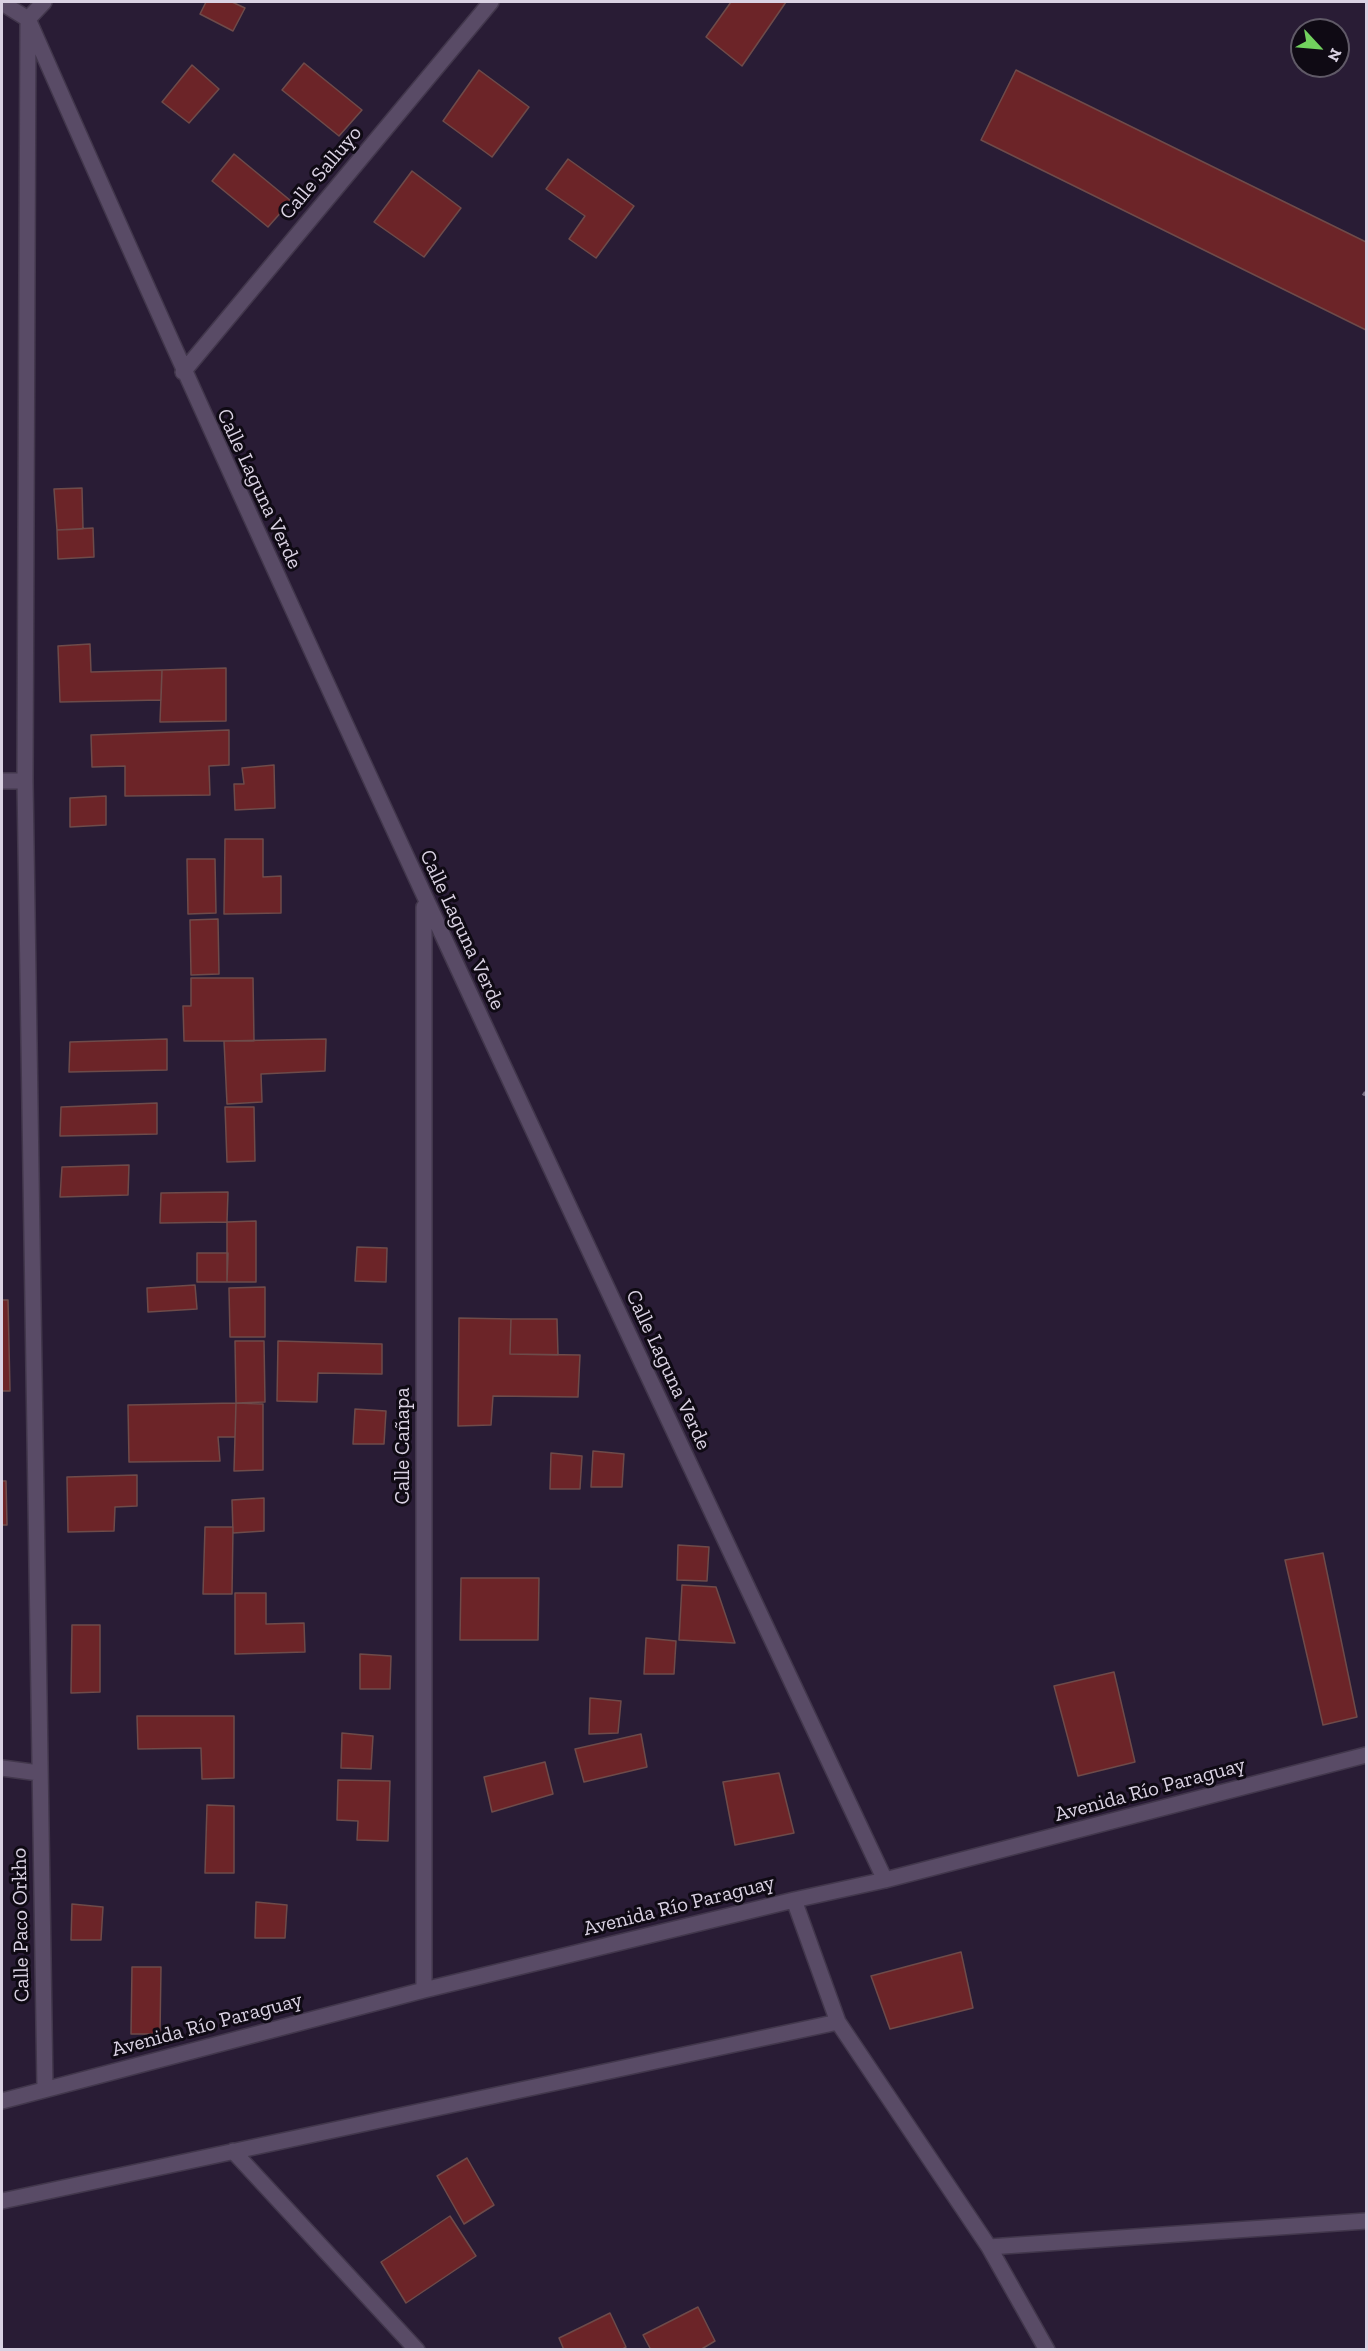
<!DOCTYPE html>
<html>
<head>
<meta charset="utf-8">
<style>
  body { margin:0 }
  #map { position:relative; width:1368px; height:2351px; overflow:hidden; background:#291c35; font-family:"Zilla Slab",serif }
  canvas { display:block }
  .frame { position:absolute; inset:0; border:3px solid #dad2e3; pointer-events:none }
  .north { position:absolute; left:1290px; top:18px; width:60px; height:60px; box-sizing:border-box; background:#0f0a14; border:2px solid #605a67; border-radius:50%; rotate:116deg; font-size:16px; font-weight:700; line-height:24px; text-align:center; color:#dad2e3 }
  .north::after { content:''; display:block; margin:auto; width:21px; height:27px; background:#72d25e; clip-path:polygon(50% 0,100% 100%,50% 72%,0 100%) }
</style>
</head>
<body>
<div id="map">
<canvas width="1368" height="2351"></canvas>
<div class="frame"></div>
<div class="north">N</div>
</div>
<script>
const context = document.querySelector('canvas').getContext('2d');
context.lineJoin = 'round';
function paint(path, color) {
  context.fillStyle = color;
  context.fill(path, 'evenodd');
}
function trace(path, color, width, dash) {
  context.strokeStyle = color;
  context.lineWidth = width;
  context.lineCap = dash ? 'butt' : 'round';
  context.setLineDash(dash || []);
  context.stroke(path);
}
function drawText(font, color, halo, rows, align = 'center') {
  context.font = font + ' "Zilla Slab",serif';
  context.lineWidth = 6;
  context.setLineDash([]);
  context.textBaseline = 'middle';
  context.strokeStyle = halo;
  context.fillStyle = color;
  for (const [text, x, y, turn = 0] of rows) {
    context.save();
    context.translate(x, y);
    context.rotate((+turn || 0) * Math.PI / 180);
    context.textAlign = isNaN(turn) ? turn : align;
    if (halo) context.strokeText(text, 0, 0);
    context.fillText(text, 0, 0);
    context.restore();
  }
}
const building = new Path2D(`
  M206,2h26l13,6 -12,23 -33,-17z
  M731,2h55l-44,64 -36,-29z
  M304,63l58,47 -23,26 -57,-46z
  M192,65l27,24 -30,34 -27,-21z
  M479,70l50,37 -37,50 -49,-36z
  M1016,70l350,172v88l-385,-190z
  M234,154l57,47 -23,26 -56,-46z
  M568,159l66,47 -38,52 -27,-19 16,-23 -39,-27z
  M412,171l49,37 -37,49 -50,-35z
  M82,488l1,41 -26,1 -3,-41z
  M93,528l1,29 -36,2 -1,-29z
  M90,644l1,28 71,-2 -1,30 -101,2 -2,-56z
  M226,668v53l-66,1 2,-52z
  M229,730v35l-20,1 1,29 -85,1v-30l-33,1 -1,-32z
  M274,765l1,43 -40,2 -1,-26h10l-2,-16z
  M106,796v29l-36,2v-29z
  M225,839h38v38l18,-1v37l-57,1z
  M187,859h28l1,54 -28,1z
  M218,919l1,55 -28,1 -1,-55z
  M191,978h62l1,63h-70l-1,-35h8z
  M167,1039v31l-98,2 1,-30z
  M326,1039l-1,32 -64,3 1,28 -35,2 -3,-63z
  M157,1103v31l-97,2 1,-29z
  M225,1107h29l1,54 -28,1z
  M129,1165l-1,30 -68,2 2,-30z
  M228,1192l-1,30 -67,1 1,-30z
  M256,1221v61h-29v-60z
  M357,1247l30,1 -1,34 -31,-1z
  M197,1253h31l-1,29h-30z
  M195,1285l2,24 -49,3 -1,-24z
  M265,1287v50h-35l-1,-49z
  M2,1300h6l2,91h-8z
  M459,1318l52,1 -1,35 70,1 -2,42 -85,-1 -2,29 -33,1z
  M511,1319h46l1,36 -48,-1z
  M235,1341h29l1,61 -29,1z
  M278,1341l104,3v30l-64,-1 -1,29 -40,-1z
  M236,1403l27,1v66l-29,1z
  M236,1403l-1,34h-17l2,24 -91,1 -1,-57z
  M355,1409l31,2 -2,33h-31z
  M593,1451l31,3 -2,33h-31z
  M551,1453l31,3 -2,33h-30z
  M137,1475v31l-22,1 -1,24 -46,1 -1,-55z
  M2,1481h4l1,44h-5z
  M264,1498v33l-31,2 -1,-33z
  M205,1527h28l-1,67h-29z
  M678,1545l31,2 -2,34 -30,-1z
  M1323,1553l34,164 -34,8 -38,-165z
  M461,1578h78l-1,62h-78z
  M682,1585l34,2 19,56 -56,-3z
  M235,1593h31v31l38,-1 1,29 -70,2z
  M72,1625h28v67l-29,1z
  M646,1638l30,3 -2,33h-30z
  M360,1654l31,2 -1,33h-30z
  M1114,1672l21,90 -57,14 -24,-90z
  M590,1698l31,3 -3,32 -29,1z
  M137,1716h97v62l-32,1 -1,-31 -63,1z
  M342,1733l31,3 -2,33 -30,-1z
  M641,1734l6,33 -63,15 -9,-33z
  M545,1762l8,32 -61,18 -8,-35z
  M779,1773l15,60 -59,12 -12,-63z
  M338,1780l52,1 -2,60 -31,-1 1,-19 -21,-1z
  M207,1805l27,1v67h-29z
  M256,1902l31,3 -2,33h-30z
  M72,1904l31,3 -2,33h-30z
  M961,1952l12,56 -83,21 -19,-53z
  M132,1967h29l-1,67h-29z
  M467,2158l27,47 -30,19 -27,-48z
  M450,2216l26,40 -70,47 -25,-41z
  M698,2307l17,34 -15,9h-49l-8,-15z
  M610,2313l16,34 -5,3h-57l-5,-12z`);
paint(building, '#6c2428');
trace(building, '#6e4b4a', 1.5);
const street = new Path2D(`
  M44,2l-16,17 -3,762 20,1308
  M2,3l26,16c275,625 566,1243 857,1861
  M183,372l308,-370
  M2,781h23
  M2,1768l37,5
  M794,1900l44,122 151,225 58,103
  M424,1990v-1083
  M2,2101l422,-111 370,-90 91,-20 481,-125
  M233,2151l184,199
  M2,2201l836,-179
  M989,2247l377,-26`);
trace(street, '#42374c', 18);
trace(new Path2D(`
  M1363,1093l3,2`), '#786d83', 4, [3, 4.5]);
trace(street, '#594b66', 15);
drawText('21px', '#dad2e3', '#0f0a14', [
  ["Calle Salluyo",321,173,-50],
  ["Calle Laguna Verde",259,489,65],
  ["Calle Laguna Verde",462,930,65],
  ["Calle Laguna Verde",668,1370,65],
  ["Calle Cañapa",403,1446,-90],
  ["Avenida Río Paraguay",1150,1790,-15],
  ["Avenida Río Paraguay",679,1906,-14],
  ["Calle Paco Orkho",21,1925,-91],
  ["Avenida Río Paraguay",207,2025,-15]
]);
</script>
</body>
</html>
